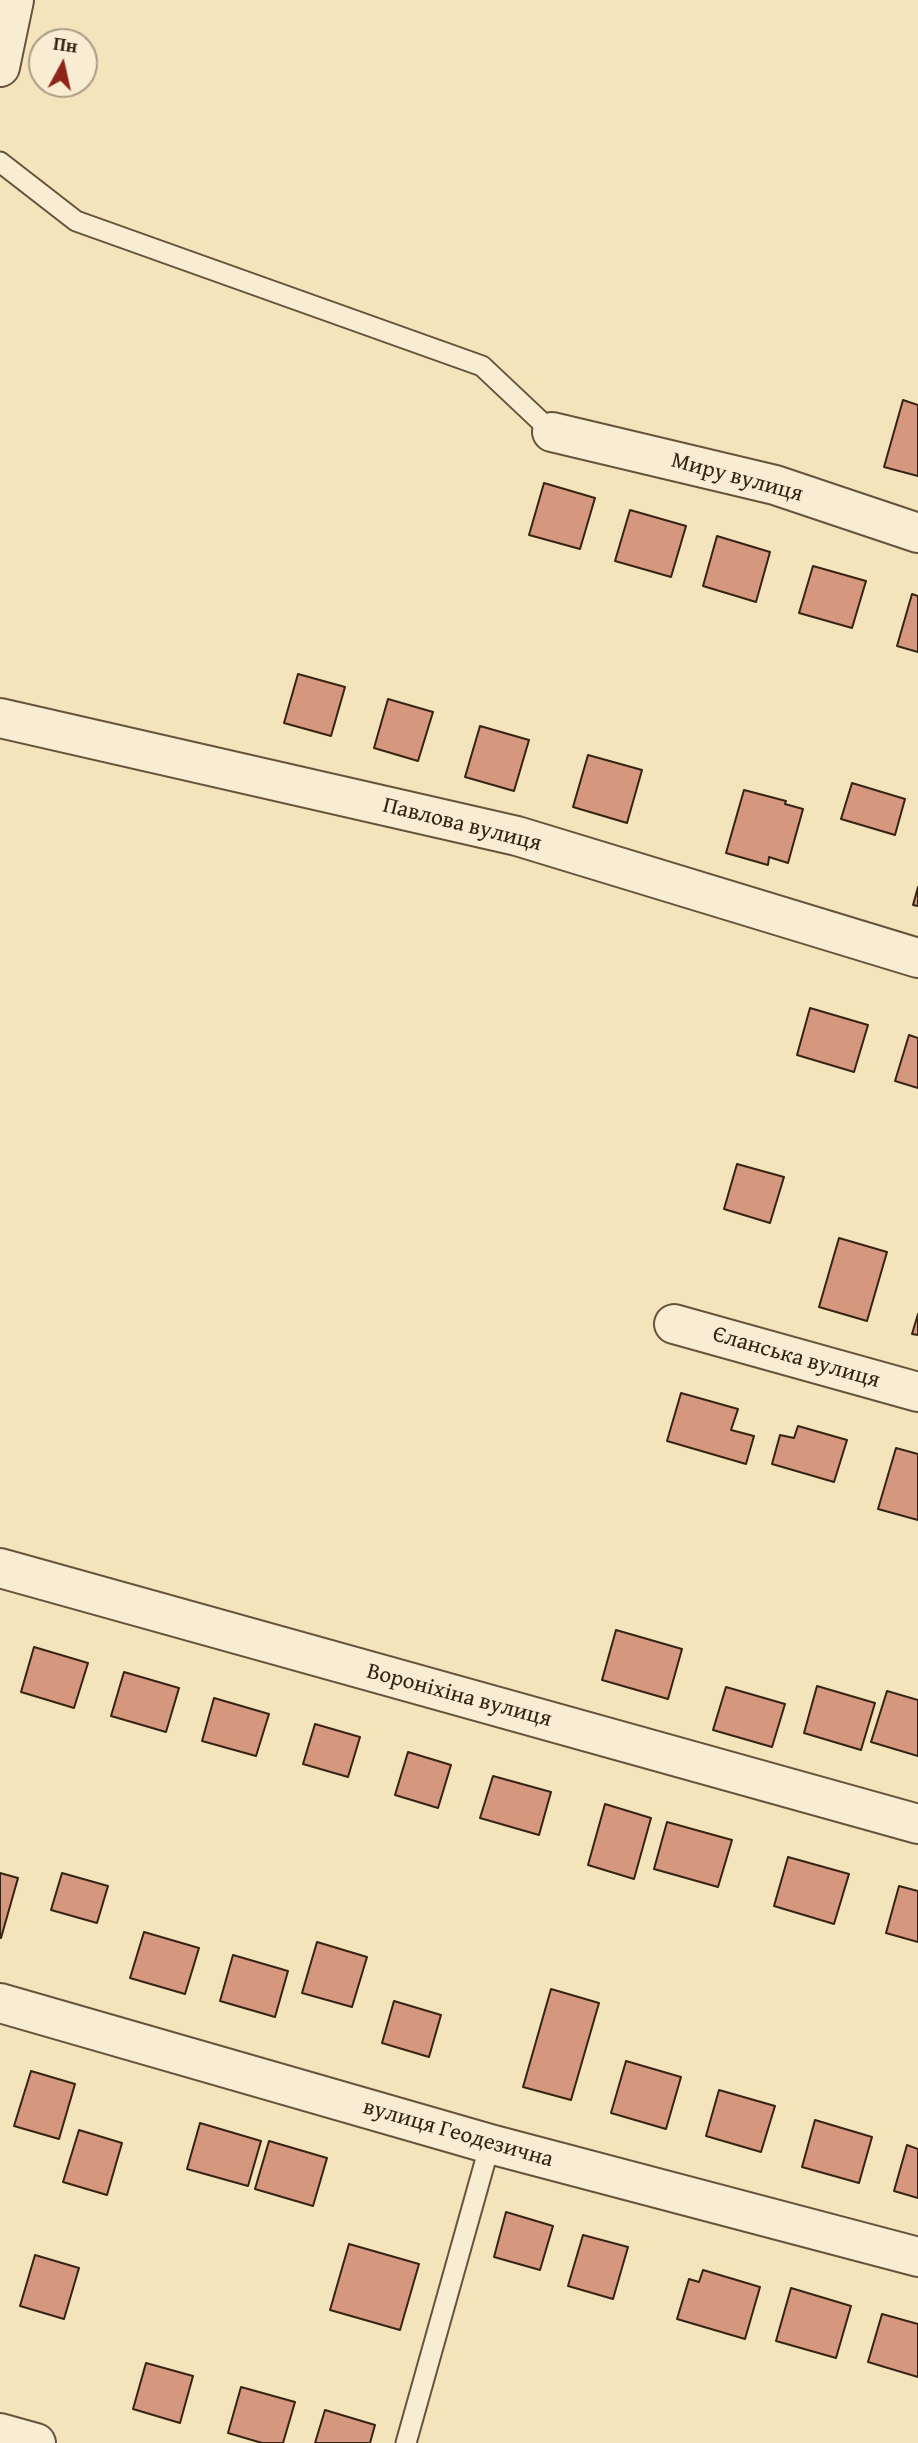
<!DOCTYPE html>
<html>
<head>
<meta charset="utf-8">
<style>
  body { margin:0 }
  #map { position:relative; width:918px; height:2443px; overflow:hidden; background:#f4e4bb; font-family:"Gentium Book Plus",serif }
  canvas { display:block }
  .north { position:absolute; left:28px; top:28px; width:70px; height:70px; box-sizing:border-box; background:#f8edd3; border:2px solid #aa9c86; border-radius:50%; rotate:8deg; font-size:19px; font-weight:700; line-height:28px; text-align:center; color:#362312 }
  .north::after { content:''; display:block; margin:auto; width:24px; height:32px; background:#8f2418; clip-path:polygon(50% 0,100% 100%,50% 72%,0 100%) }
</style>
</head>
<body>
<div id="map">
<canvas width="918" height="2443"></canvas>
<div class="north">Пн</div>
</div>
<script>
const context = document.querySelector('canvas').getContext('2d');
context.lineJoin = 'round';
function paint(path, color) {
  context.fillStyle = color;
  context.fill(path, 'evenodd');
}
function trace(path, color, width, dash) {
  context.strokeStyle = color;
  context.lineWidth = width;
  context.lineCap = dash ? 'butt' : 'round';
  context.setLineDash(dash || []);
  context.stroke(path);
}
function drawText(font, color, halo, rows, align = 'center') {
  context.font = font + ' "Gentium Book Plus",serif';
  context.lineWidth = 6;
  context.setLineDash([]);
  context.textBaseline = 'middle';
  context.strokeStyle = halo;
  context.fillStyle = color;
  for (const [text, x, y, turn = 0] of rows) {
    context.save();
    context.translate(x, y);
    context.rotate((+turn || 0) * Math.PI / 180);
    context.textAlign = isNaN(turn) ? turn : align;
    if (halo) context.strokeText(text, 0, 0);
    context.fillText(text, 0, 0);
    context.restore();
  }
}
const building = new Path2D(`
  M903,400l15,5v71l-34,-9z
  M544,483l51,15 -15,51 -51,-14z
  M630,510l56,16 -15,51 -56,-16z
  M717,536l53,16 -14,50 -53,-16z
  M813,566l53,15 -14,47 -53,-15z
  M912,594l6,2v56l-21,-6z
  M298,674l47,13 -14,49 -47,-13z
  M388,699l45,13 -15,49 -44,-13z
  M480,726l49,14 -15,51 -49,-14z
  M588,755l54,15 -15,53 -54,-16z
  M852,783l53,16 -10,36 -54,-16z
  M744,790l42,11 -1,3 18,5 -15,54 -19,-6 -1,8 -42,-12z
  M918,887v19l-5,-1z
  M810,1008l58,17 -14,47 -57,-17z
  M909,1035l9,3v50l-23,-7z
  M737,1164l47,13 -14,46 -46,-14z
  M839,1238l48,14 -20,69 -48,-14z
  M918,1314v21l-6,-1z
  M681,1393l57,16 -7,21 23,6 -8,28 -79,-23z
  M798,1426l49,14 -13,42 -62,-18 8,-29 14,3z
  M896,1448l22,6v66l-40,-11z
  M616,1630l66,19 -14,50 -66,-19z
  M34,1647l54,16 -14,45 -53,-16z
  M124,1672l55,16 -13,44 -55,-16z
  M817,1686l58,17 -14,47 -57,-17z
  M726,1687l59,17 -13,43 -59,-17z
  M887,1691l31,9v56l-47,-14z
  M214,1698l55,16 -13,42 -54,-15z
  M315,1724l45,13 -12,40 -45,-13z
  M408,1752l43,13 -13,43 -43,-13z
  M493,1776l58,16 -12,43 -59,-17z
  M605,1804l46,14 -17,61 -46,-14z
  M667,1822l65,18 -14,47 -64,-18z
  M788,1857l61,17 -15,50 -60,-18z
  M0,1873l18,5 -17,60h-1z
  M62,1873l46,13 -11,37 -46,-13z
  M899,1886l19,5v51l-32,-9z
  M144,1932l55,16 -14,46 -55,-16z
  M317,1942l50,15 -15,50 -50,-14z
  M233,1955l55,16 -13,46 -55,-16z
  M551,1989l48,14 -28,97 -48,-13z
  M394,2001l47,14 -12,42 -47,-14z
  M626,2061l55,16 -15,52 -55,-16z
  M31,2071l44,13 -16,55 -45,-13z
  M719,2090l56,16 -14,46 -55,-16z
  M815,2120l57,17 -13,46 -57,-16z
  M200,2123l61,18 -13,45 -61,-17z
  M79,2130l43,13 -15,52 -44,-13z
  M269,2141l58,17 -14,48 -58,-17z
  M907,2145l11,4v49l-24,-7z
  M506,2212l47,14 -13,44 -46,-13z
  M583,2235l45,12 -15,52 -45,-13z
  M349,2244l70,20 -19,66 -70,-20z
  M35,2255l44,13 -15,51 -44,-13z
  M703,2270l57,17 -15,52 -68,-20 12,-40 10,3z
  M791,2288l60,18 -15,52 -60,-17z
  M882,2314l36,10v53l-50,-15z
  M146,2363l47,13 -13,47 -47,-14z
  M241,2387l54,15 -12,41h-21l-34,-10z
  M325,2410l50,15 -5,18h-55z`);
paint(building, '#d5987f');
trace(building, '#362312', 2);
const lane = new Path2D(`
  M0,162l76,59 406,145 70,66
  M406,2443l84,-299`);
const street = new Path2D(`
  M0,67l14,-67
  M552,432l223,53 143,48
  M0,718l517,118 401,122
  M674,1324l244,68
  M0,1568l918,256
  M0,2003l490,141 428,113
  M0,2433l36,10`);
trace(lane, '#66533c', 23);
trace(street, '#66533c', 42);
trace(lane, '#f8edd3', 19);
trace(street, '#f8edd3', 38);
drawText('23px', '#362312', '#f8edd3', [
  ["Миру вулиця",737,478,15],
  ["Павлова вулиця",462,825,14],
  ["Єланська вулиця",796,1358,16],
  ["Вороніхіна вулиця",459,1696,15],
  ["вулиця Геодезична",458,2134,16]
]);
</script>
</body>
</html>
